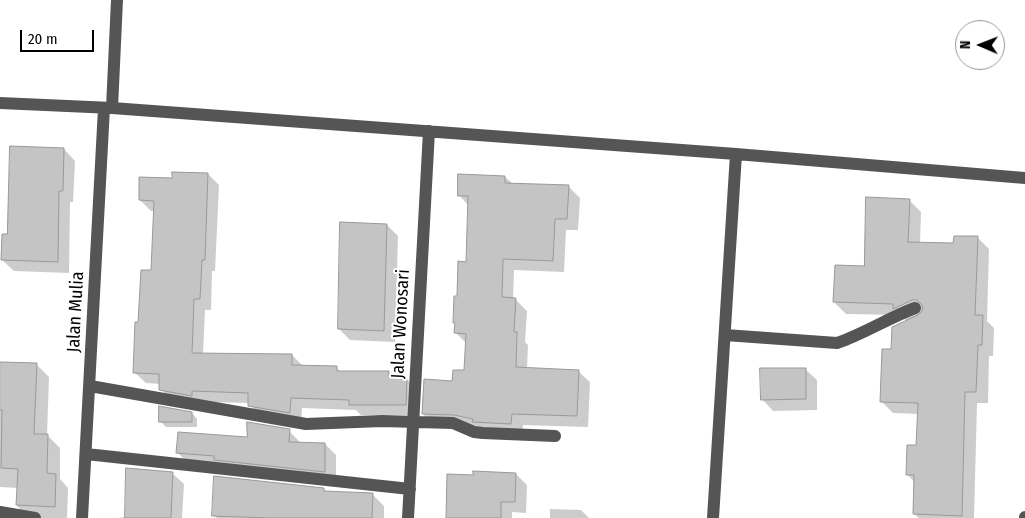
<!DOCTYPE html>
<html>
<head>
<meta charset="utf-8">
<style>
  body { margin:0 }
  #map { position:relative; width:1025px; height:518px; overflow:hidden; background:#fff; font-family:"Fira Sans Condensed",sans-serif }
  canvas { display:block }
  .north { position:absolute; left:955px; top:20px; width:50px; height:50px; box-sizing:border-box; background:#fff; border:1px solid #999; border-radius:50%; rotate:271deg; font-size:14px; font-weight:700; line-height:20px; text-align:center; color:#000 }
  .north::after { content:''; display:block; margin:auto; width:18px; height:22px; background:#000; clip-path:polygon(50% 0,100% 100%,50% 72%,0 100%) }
  .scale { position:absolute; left:20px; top:30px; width:74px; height:22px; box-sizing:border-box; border:2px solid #000; border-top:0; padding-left:6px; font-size:15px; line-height:18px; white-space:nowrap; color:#000; -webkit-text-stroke:4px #fff; paint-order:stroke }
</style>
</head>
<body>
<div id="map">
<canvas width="1025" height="518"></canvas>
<div class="north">N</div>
<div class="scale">20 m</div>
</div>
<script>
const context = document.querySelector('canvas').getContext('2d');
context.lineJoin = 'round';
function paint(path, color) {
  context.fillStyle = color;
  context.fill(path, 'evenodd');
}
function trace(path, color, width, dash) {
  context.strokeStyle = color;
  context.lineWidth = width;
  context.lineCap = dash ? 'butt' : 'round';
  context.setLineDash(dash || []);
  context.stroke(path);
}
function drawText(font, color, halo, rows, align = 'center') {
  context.font = font + ' "Fira Sans Condensed",sans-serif';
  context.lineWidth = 4;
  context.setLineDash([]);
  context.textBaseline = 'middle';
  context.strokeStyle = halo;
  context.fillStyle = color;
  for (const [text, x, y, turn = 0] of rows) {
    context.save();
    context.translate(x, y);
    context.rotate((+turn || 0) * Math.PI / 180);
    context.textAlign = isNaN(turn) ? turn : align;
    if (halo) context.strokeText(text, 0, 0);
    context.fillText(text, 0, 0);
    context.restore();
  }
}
paint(new Path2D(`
  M64,149l11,12 -2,41h-3l-1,71 -55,-2 -12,-11 6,-25z
  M208,174l11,11 -4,86h-3l-1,39h-6l-2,44 89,1 11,11 33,2 5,4h47l6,6 13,1 11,11 -1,25h-56l-5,-5 -54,-2 -1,15 -41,-7 -11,-13 -77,-2 -11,-12v-5l-15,-1 -12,-11 5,-49 14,-52 1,-60h-3l-11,-11 33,-20z
  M505,177l8,7 55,2 12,12 -2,32h-12l-2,42 -50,-2 -1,29h2l12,12 -2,31 3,3 -1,24 51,2 12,11 -2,45 -65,-2 -1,10 -88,-10 -11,-11 43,-42 1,-28 -11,-11 3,-36 8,-34 2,-57 -10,-11z
  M909,200l12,12 -1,31 35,1 23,-6 11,11 -2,72 7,7 -1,28h-4l-1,47h-11l-3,115h-55l-5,-4 1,-31 -8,-9 10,-28 2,-32 -26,-1 -12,-12 11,-50 15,-29 -6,-7 -55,-1 -12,-12 31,-35z
  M387,225l11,11 -3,106 -45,-2 -11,-11z
  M0,363l36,1 13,13 -2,58 13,13v31l8,9 -1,30h-38l-12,-12 1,-18 -18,-1z
  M805,369l12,11v30l-44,1 -11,-12z
  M192,413l5,6v8h-31l-6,-6z
  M289,431l12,12 24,1 11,11v27l-147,-18 -11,-11z
  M172,473l12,11 -2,34h-65l9,-1z
  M516,474l11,11 -1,28 -14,-1v6h-65l27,-42z
  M324,489l3,4 45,1 12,12v12h-167l-3,-3z
  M550,509l31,1 8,8h-39z`), '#0003');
const building = new Path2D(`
  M10,146l54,2 -1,43h-4l-1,71 -57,-2 1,-26h5z
  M172,172l36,1 -3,87h-3l-2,39h-6l-2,54 100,1v11l45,1v5h52v5l18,2 -1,27h-57v-5l-58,-2 -1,15 -42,-7v-13l-56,-2v5l-33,-6v-16l-26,-1 2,-51h3l3,-52h10l3,-69 -15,-1v-23l33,1z
  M458,174l47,2v7l64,2 -2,34h-12l-2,42 -50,-2 -1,38 14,1 -2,34h3l-1,35 63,3 -2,46 -65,-2 -1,10 -39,-2 1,-3 -19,-4 -32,-1 2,-35 28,2 1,-11h11l2,-36 -12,-1 1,-10h-2l1,-27h3l1,-35 8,1 2,-66h-10z
  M866,197l44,2 -2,43 45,1 1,-7h24l-3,79h8l-1,30h-4l-2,47h-11l-3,124 -49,-2 1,-39h-8l1,-30h9l2,-42 -38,-1 2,-53h9l1,-22 26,-12 5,-5 -1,-5 -5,-5h-5l-19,9v-5l-60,-2 2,-37 29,1z
  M340,222l47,2 -3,107 -46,-2z
  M0,362l37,1 -3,71h14l-1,39 9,1 -1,33 -39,-2 2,-36 -17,-1 1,-58h-2z
  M760,368h46v31l-45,1z
  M159,406l33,6v10h-33z
  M247,422l43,7 -1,13 36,1v29l-111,-12v-4l-38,-3 2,-21 69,5z
  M126,468l47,4 -2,46h-46z
  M473,471l43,2 -1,29h-14v16h-55l1,-44 26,1z
  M214,476l110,12v3l49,2 -1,25h-102l-58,-2z`);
paint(building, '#c4c4c4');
trace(building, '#999', 1);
trace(new Path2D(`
  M0,103l112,5 624,46 289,24
  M112,108l5,-108
  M725,335l112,8c27,-9 51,-25 78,-35
  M90,386l216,38 76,-3 71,2 21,9 9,1 72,3
  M86,454l324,35
  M0,512l35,6
  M82,518l22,-410
  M408,518l21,-387
  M713,518l23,-364
  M1025,518v-1`), '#555', 12);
drawText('18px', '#000', '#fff', [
  ["Jalan Mulia",76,312,-87],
  ["Jalan Wonosari",401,324,-87]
]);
</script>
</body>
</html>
